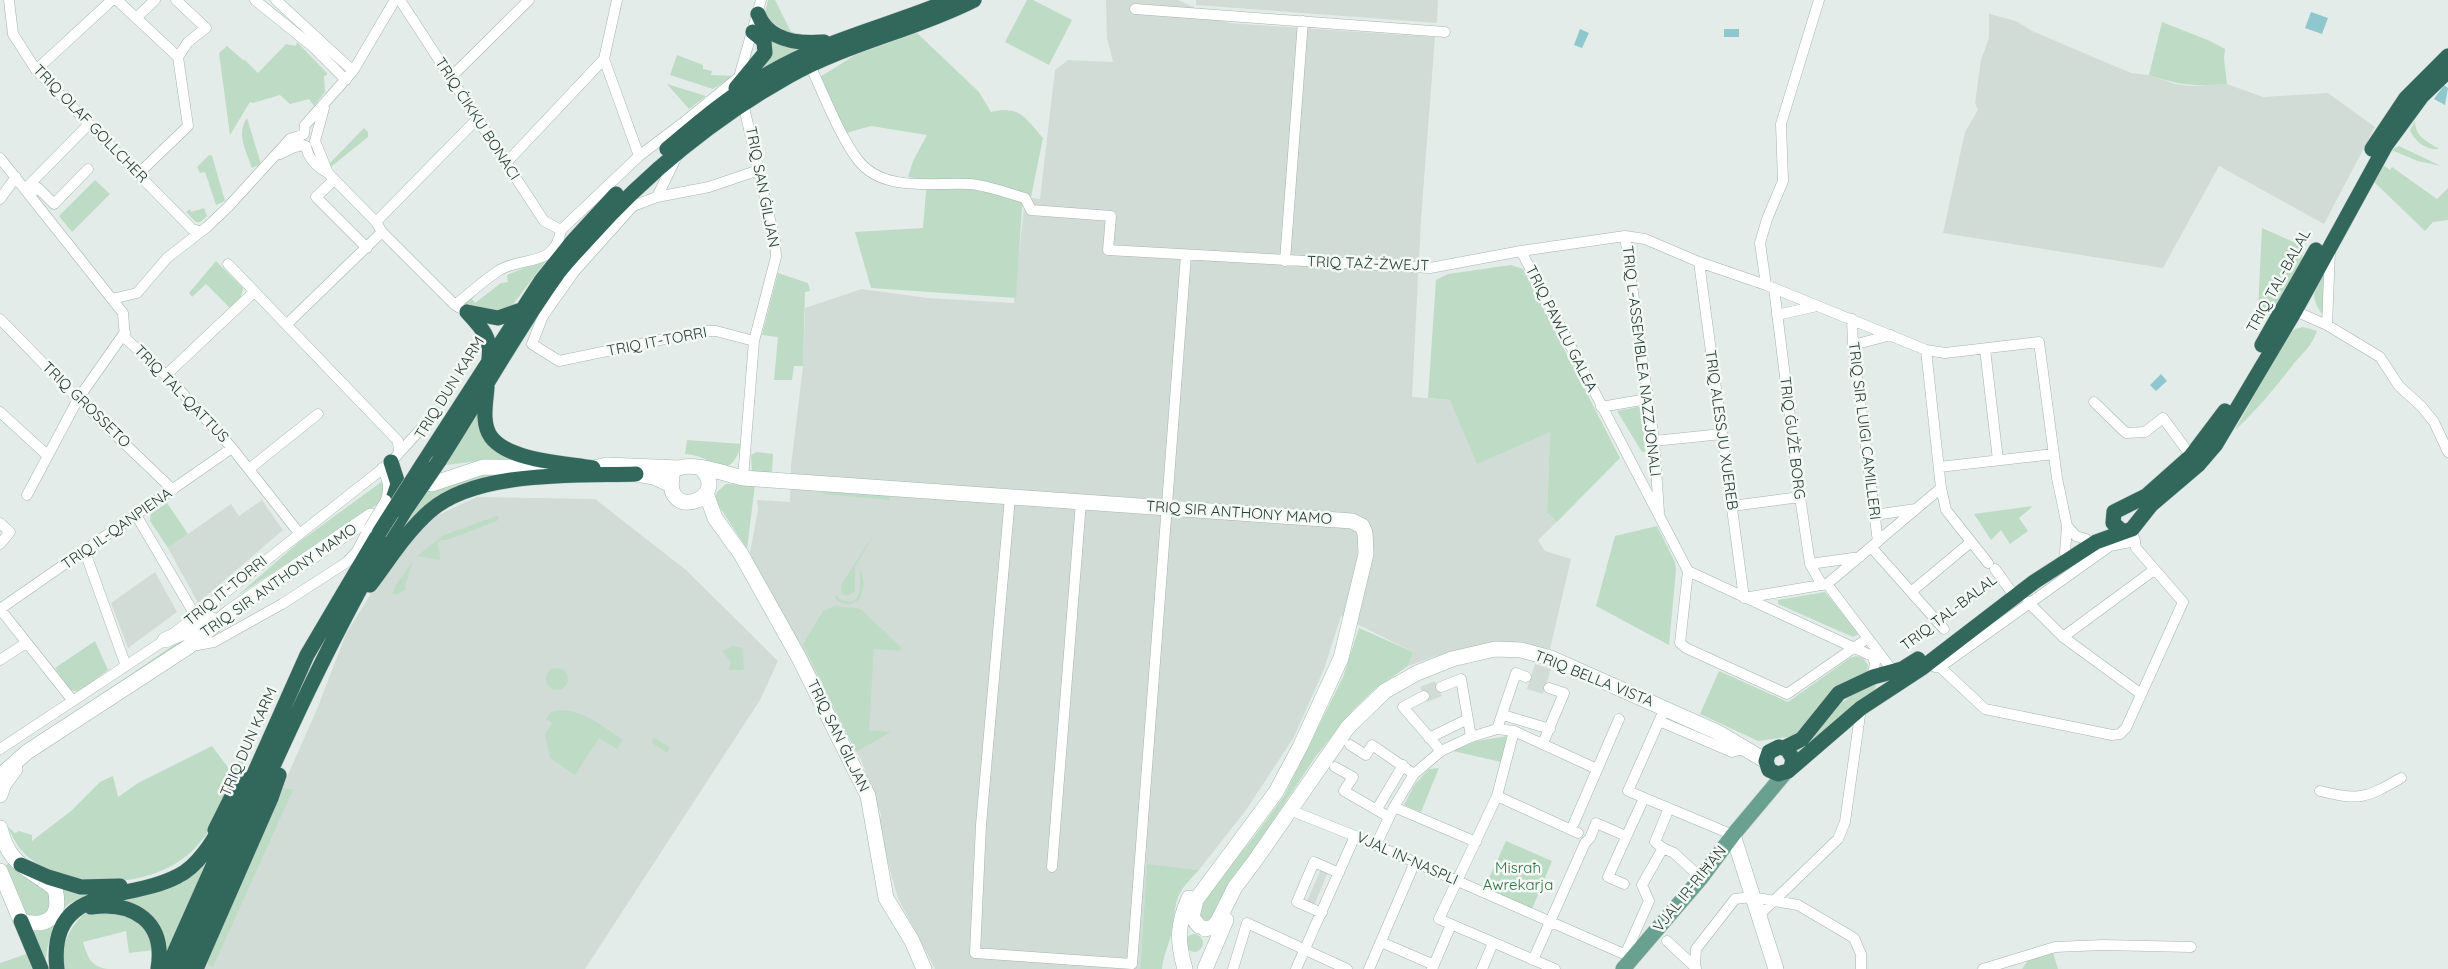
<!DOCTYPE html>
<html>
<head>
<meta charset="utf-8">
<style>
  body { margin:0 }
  canvas { display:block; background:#e3ece8 }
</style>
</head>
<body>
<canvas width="2448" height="969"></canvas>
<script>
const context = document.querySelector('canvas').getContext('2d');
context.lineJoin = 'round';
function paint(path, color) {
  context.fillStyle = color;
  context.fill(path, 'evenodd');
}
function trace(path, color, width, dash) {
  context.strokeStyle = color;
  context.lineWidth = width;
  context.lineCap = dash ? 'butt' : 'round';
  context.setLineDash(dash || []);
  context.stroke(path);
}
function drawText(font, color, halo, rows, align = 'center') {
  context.font = font + ' Quicksand,sans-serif';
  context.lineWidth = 5;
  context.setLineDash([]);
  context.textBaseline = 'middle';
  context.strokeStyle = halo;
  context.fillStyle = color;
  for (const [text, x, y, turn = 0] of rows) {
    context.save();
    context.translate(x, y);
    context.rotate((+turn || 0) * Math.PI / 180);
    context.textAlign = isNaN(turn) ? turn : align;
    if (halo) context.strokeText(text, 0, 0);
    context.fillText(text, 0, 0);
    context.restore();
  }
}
paint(new Path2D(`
  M1106,0h72l50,23 207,14 -14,182 -9,178 38,3 100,32 -3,81 10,9 -19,18 7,11 26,8 -21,90 -47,-5 -52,7 -43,15 5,-14 -72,-36 -17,53 -30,68 -48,73 -47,60 -52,-5 -7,104h-205l-37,-71 -20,-71 3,-12 -19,-53 -113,-205 9,-47 -1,-10 33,2 1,-36 12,-100 2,-58 57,-19 66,9 86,5 11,-106 15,2 15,-129 13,-10 45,2 -6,-24z
  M1196,0h242l-1,23 -241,-18z
  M1989,14l27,7 16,10 99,42 18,2 26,9 16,2 36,-2 36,13 65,-4 47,34 -51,97 -105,-58 -56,102 -220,-35 22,-101 13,-22 -3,-7 6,-43 8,-22z
  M477,497l118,2 91,71 92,91 -18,39 -175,269h-383l115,-260 29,-75 37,-60 28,-33 23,-24z
  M262,500l21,30 -85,73 -30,-55 63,-44 8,12z
  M155,572l22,40 -49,36 -17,-45z
  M1535,664l16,5 -8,25 -16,-5z
  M1435,681l7,15 -15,6 -7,-15z
  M1321,869l7,3 -14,34 -8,-3z`), '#d2dcd7');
paint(new Path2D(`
  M768,0h7l17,34h-3l-20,-14 -4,-7z
  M1027,0h6l39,20 -23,45 -44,-23z
  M2162,22l48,19 15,8 -1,9 3,26c-34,2 -45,2 -78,-9z
  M765,31l44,17 -53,28 17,-23z
  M917,33l62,59 12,20c29,-7 34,6 52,26l-12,59h-6l-3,10 -6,91 -145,-10 -16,-56 68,-4 4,-48 -19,-3 5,-16 14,-26 -56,-9 -25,7 -26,-56 35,-22z
  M297,42l30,31v2l-3,1 1,16 -11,14 -5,-7 -19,5 -10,-9 -27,8 -3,-1 -20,33 -11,-82 8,-7 16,14h2l13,13 28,-29 10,2z
  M677,55l26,10v4l9,2 -1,4 23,1 -21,13 -43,-14z
  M667,84l39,12 -17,13z
  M247,118l14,46 -9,4c-6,-18 -16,-34 -5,-50z
  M2415,121c0,16 12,20 24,28 -12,2 -25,-8 -29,-19z
  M364,128l4,4v5l-36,29 -3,-2z
  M2399,146l42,20 -23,-5 -27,-11z
  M209,155l3,1 13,45 -9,4 -11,-33 -5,1 -3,-6z
  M2382,164l8,6 2,-3 45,32 11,-11v32l-15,2 -8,9 -52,-50z
  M95,180l15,14 -38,38 -13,-16z
  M204,208l3,8 -7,6h-4l-10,-10 4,-3 1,3z
  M2262,228l43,19 -3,8 1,4 -32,57 -13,-6z
  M548,258l-40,53 -37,-1 -7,-5 7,-7 4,5 26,-20 7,-1 -1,-7z
  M216,261l27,27 -2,9 -11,11 -24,-24 -14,13 -3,-4z
  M1511,265l12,4 97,189 -63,64 -10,-9 3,-81 -73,32 -27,-64 -22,-2 8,-118 12,-6z
  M2325,269l-2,46c-15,-19 -8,-27 2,-46z
  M778,273l30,10 2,8 -5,1 -2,74h-9l-2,14h-18l4,-43 -16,-2z
  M2303,327l14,4c-7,18 -13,20 -25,35 -18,23 -35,44 -57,64l52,-94 8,-7z
  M482,403v22l48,35 -36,-1 -48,6z
  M1642,406l3,46h-3l-25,-41z
  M687,440l55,4c-16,44 -26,11 -57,10z
  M757,452l16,2 -1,20 -20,-1 -1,-18z
  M501,473l-100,57c8,-11 14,-26 24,-36 18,-20 51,-19 76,-21z
  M384,480v17l-6,7 -141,92 62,-54z
  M726,484l29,1 -8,64 -32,-49 2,-8z
  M823,487l67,9 -1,4 -66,-6z
  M167,503l21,31 -20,14 -18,-27 1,-8z
  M2033,506l-14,12 9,13 -18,13 -9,-14 -10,10 -17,-26z
  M496,516l3,1 -2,4 -50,19h-7l-3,6 2,1 1,13 -23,-4 25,-20z
  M1657,526l18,36 1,8 -7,75 -73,-39 19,-70z
  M878,528l-23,39v24l-8,5 -5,-2 -1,-9z
  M413,561l-8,25 1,3 -10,6 -4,-1 5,-11z
  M861,569l3,15 -4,15c-9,7 -17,8 -25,-1l1,-4c2,4 5,6 9,7 20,4 13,-21 16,-32z
  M1825,592l34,42 -6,3 -75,-33v-4z
  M836,605c9,4 18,1 26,5l39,37 -2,4 -25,-2 -5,81 22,2 -35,20 -53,-108 20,-33z
  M1359,628l54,24 -5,14 -32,22 -23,22 -37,46 -60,90 -40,72 -9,3 -7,-4 -2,-12 55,-67 31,-42 59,-119z
  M196,634l-122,79 110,-75z
  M95,641l13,29 -29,22 -9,-2 -15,-22z
  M733,646l9,2 2,22h-15l2,-8 -9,-11z
  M1856,656l7,2 5,7 -1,8 -68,61 -11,3 -30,4 -58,-27 19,-43 69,31 62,-44z
  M546 679a11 11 0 1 1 22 0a11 11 0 1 1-22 0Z
  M1878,682l-5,10 -76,65 -4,-8c28,-27 47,-52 85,-67z
  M558,710c26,0 44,16 65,30l-6,9 -18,-11 -24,37 -25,-17 -5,-24 7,-11 -6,-4 5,-7z
  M1507,736l-6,26 -48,-11 24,-10z
  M653,737l17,10 -3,6 -15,-10z
  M212,746l18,24 19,-19c-15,32 -28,69 -53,96 -39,43 -132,48 -173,5 -7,-7 -11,-18 -16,-26l8,7 4,-2 13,4v6l39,-30 29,-29 13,-6 5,21 20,-14z
  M1439,768l-18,44 -17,-7 11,-21 14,-15z
  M284,788l9,2 -80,177 -8,-4z
  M1506,841l46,20 -22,53 -48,-21z
  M216,845l-52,115v-18l-48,-41 24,-6z
  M7,864h6l39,29 -3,20 -11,5 -11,-4 -5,-4 -17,-42z
  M1147,864l52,6c-28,28 -21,30 -28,65 -3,12 -8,22 -9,34h-22z
  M58,889h55c-13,4 -38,9 -48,18 -10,8 -19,40 -19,54l-18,-34 20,-3z
  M87,911l53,6 14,33 -25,3 -3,-22 -43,11c5,16 7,24 25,27h-43c-6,-23 5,-43 22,-58z
  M1185 943a9 9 0 1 1 18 0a9 9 0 1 1-18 0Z
  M32,952l6,17h-38v-6z
  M2053,953l5,16h-36l7,-10z`), '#bedcc5');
paint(new Path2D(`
  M2311,12l17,6 -6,16 -17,-6z
  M1580,29l9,4 -7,15 -8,-3z
  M1724,29h15v8h-15z
  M2444,85l4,3 -3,17 -11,-6z
  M2161,374l6,7 -11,10 -6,-6z`), '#8fc7ce');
const street = new Path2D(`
  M9,0l4,34 23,36 156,159 7,2
  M117,0l61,57 10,69 -50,48
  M176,0l30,28 -18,14 -10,15
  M255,0l57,46 34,34
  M276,0l77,71
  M400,0l144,221 17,9
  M617,0l-13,59 35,97
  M1135,9l310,23
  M137,17l18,-17
  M810,65c13,28 30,72 48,95 25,33 77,22 111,24 18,1 38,9 56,14l6,12 80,6 -3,34 322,18 91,-17 104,-15 20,3 54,23 67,23 160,65 19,3 94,-11 18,136 10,48 -2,27
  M36,70l76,-70
  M450,78l79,-78
  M324,108l-9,33 13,32
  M304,134l1,-9 48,-54 42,-71
  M306,146c2,13 11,21 22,27l48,49 6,10 73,73 5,3
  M280,154l12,-6 11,-3
  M0,158l123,155 2,25 41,37 66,73 67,85
  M506,163l98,-104
  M334,180l-18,17 51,51
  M26,188l62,-63
  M30,194l8,-6 16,16 34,-35
  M657,197l19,-39
  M0,199l16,-22
  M376,222l102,-104
  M1625,236l29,205 5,71
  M1521,251l167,320 -8,72 6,5 101,46 81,-56
  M1285,261l18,-240
  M1699,262l45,336
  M228,264l170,177 1,12
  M1766,285l-6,-42 7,-24 16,-38 -2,-57 38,-124
  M1774,288l26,209 10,67 12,21
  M112,299l25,-6 30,-35 40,-31 21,-20 62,-68 12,-4
  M455,305c14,-11 28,-24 43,-34 23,-15 57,-3 63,-41l78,-74 45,-34 55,-45 22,-77
  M2295,311l32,14 53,32 19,29 22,20 13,16 14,30
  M1777,315l40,-9
  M0,319l78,80 95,91
  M1852,319l1,26 25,197
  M287,324l95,-92
  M2327,325l3,-74
  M754,341l-38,-10h-13l-144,30 -27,-17 11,-28 31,-44 59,-66 24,-9 52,-10 50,-17
  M1853,345l38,-10
  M1985,349l13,111
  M1926,350l15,138 5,22 42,53
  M166,375l88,-83
  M2094,402l32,31 19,-1 18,-14 28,38
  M1601,407l46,-8
  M0,412l47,43
  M1654,441l68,-7
  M1939,467l115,-13
  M382,468c6,12 8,19 4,32
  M249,469l69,-55
  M743,478l11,-137 22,-84 -1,-16 -32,-138
  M27,495l51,-96 47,-67
  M1010,497l-29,328 -6,128 157,11 54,-709
  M1732,506l68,-9
  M136,515l59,100
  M1874,515l42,-6
  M0,523l10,9 -10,12
  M2067,526l9,10 10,3
  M1872,548l72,81
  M85,552l41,114
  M1810,564l50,-7
  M1995,569l15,21
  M1688,571l184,85 3,6 -2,15
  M1827,584l65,86
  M1911,592l60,-50
  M1744,598l83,-14 114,-96
  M2028,602l35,35 78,57
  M0,609l232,-161
  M0,609l73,92
  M2063,637l91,-67
  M192,646l22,-4 68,-38 65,-42 10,-11 12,-23
  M1935,658l5,9 45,42 127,26 8,-1 6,-6 57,-126 -47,-54 -4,-19
  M0,660l26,-17
  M1935,667h5l170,-121 25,-5
  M1441,687l20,-8 10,58
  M1424,696l-21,11 38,44
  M1665,708l-37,83 105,44
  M1503,715l47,14
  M1659,721l73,31 14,-4
  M1497,729l19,-56 10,4
  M1514,731l-17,65 -58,123 116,50
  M1429,738l39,-19
  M1543,743l21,-50 -15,-5
  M1350,745l16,10 6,-10 42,29
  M0,749l165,-109 226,-178 45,-50
  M1335,767l18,10 -9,14 45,26
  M2320,791c40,10 46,7 81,-13
  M1497,796l81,37
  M1394,807l82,35
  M1377,809l26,-44
  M1290,810l65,26 278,122
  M1574,823l45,-104
  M1376,845l18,-38 20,-33 27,-23 30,-14 26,-8 17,2 83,38
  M1663,848l11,5 27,25
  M1052,867l29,-365
  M1624,884l-16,-7 36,-79
  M1322,913l-25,-11 17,-40 25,11
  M1758,916l80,-77 7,-17 16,-114
  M1667,941l29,27
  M1381,942l53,23
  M1625,955l24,-54 -7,-16 21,-37 -8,-6 14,-34
  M1533,960l52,-117 5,-5 6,-15 30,13
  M1695,965l1,-16 39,-50 16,-2 47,8 56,33 7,16v15
  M1233,969l14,-46 100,46
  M1296,969l59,-133
  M1369,969l46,-107
  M1432,969l19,-44
  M1482,969l11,-26
  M1983,969l72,-22 48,-2 88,2`);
const secondary = new Path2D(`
  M593,468l14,-3 72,3c15,-6 46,6 64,10l609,43 10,5 3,7 1,21 -25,104 -41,89 -24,45 -80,108 -4,17 7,9
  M637,474l17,3 17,8
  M672,477c-8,44 58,23 30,-8
  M432,484l51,-17 77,1
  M706,493l9,25 26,36 57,102 70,140 18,102 26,43 12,28
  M165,640l47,-20
  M0,776l27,-24 161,-105 42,-35 141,-96
  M0,795l4,-11 11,-15
  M0,828c9,38 28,39 55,61 7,28 -7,39 -34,32l-21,-50
  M1733,835l43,134
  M1205,929l8,-2 5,-6 17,-34 19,-25 94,-135 37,-36 32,-18 35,-14 43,-10 26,1 30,8 166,74 49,29
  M1185,969c-8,-28 -8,-44 4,-71
  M1205,969l21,-49`);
const primary = new Path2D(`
  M1623,969l78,-91 32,-43 52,-62`);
const highway = new Path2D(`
  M758,14c10,27 41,30 66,28
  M736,88l29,-35 -1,-12 -11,-9
  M667,149c33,-28 66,-56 104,-77 55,-32 121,-47 180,-72
  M2372,149l34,-51 42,-42
  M467,312c14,15 25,26 22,47
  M467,312l31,6 23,-8
  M2262,345l54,-95
  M487,387c-1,15 -6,36 4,50 18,24 74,26 102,31
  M439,461c40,-62 76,-128 119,-188 9,-12 20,-23 30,-34 57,-64 126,-121 201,-163 59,-33 126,-46 185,-76
  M422,465l119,-184 32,-40 43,-47
  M2122,531l-9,-8 1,-11 32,-16 45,-40 34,-45
  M370,585c19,-25 36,-53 60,-74 47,-41 146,-35 206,-37
  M1784,748l18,-9 37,-46 34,-16 29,-8 16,-10
  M1791,768l2,-9 -6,-10 -8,-2 -10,5 -3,9 3,9 9,4 10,-3 73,-63 61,-40 112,-86 62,-40 36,-13 19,-24 47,-40 18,-21 79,-133 91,-166 36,-49 26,-25
  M215,830l25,-50 3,-1
  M21,865l27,12 33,10 39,-1
  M91,907c43,-6 75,15 67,62
  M21,921l20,48
  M57,969c-10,-86 70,-66 121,-93 19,-9 35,-34 44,-52
  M167,969l140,-314 72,-122 11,-25 8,-24 -7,-22
  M182,969c70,-154 134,-312 222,-457
  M196,969l75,-171 8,-23`);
trace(street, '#a6b4af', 11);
trace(secondary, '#a2b8af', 16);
trace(primary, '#c2c9c6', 16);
trace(highway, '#c2c9c6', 16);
trace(street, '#fff', 10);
trace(secondary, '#fff', 15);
trace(primary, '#6aa090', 15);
trace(highway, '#31685b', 15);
const streetBridge = new Path2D(`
  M369,528l17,-28`);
const highwayBridge = new Path2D(`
  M404,512l35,-51
  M379,533l43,-68`);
trace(streetBridge, '#a6b4af', 11, []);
trace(highwayBridge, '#c2c9c6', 16, []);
trace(streetBridge, '#fff', 10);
trace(highwayBridge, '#31685b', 15);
drawText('15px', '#243d35', '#f4f9f6', [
  ["TRIQ ĊIKKU BONACI",477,119,57],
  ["TRIQ OLAF GOLLCHER",90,124,46],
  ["TRIQ SAN ĠILJAN",762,187,79],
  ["TRIQ TAŻ-ŻWEJT",1368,264,2],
  ["TRIQ TAL-BALAL",2279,281,-61],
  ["TRIQ PAWLU GALEA",1561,329,63],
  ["TRIQ IT-TORRI",657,342,-11],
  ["TRIQ L-ASSEMBLEA NAZZJONALI",1641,361,83],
  ["TRIQ DUN KARM",450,388,-58],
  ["TRIQ TAL-QATTUS",181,394,46],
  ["TRIQ GROSSETO",86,405,44],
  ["TRIQ ALESSJU XUEREB",1721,430,82],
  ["TRIQ SIR LUIGI CAMILLERI",1864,431,83],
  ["TRIQ ĠUŻÈ BORG",1792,438,83],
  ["TRIQ SIR ANTHONY MAMO",1239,513,4],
  ["TRIQ IL-QANPIENA",117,529,-35],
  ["TRIQ SIR ANTHONY MAMO",279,581,-35],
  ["TRIQ IT-TORRI",226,591,-39],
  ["TRIQ TAL-BALAL",1949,613,-37],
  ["TRIQ BELLA VISTA",1594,679,22],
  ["TRIQ SAN ĠILJAN",838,736,64],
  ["TRIQ DUN KARM",249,742,-66],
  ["VJAL IN-NASPLI",1407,859,24],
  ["VJAL IR-RIĦAN",1690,889,-51]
]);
drawText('15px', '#307247', '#f4f9f6', [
  ["Misraħ",1518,868],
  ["Awrekarja",1518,885]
]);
</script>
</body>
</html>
